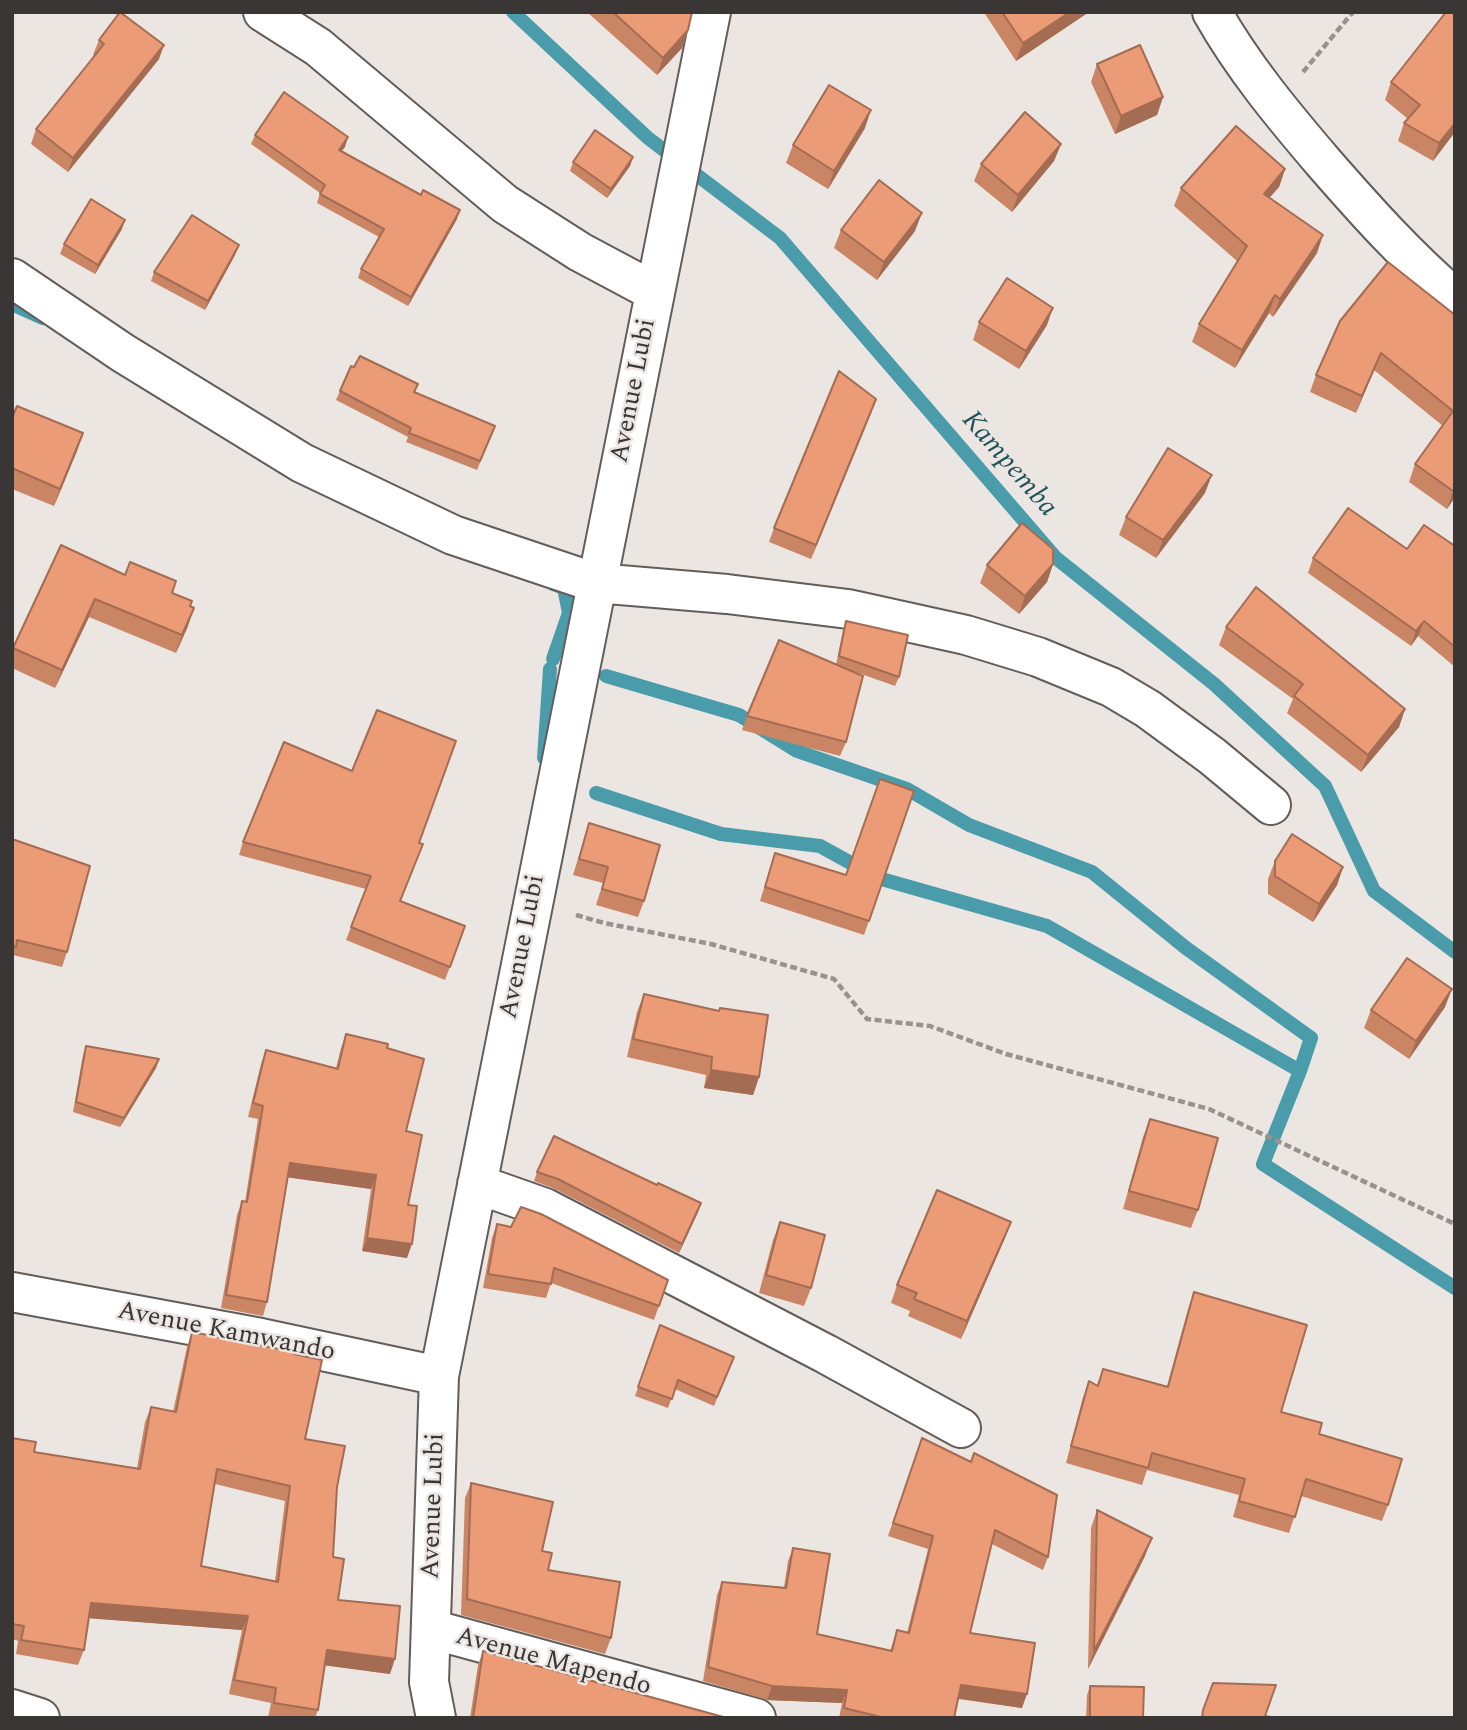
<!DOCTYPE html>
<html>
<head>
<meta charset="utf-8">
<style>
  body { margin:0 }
  #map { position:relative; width:1467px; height:1730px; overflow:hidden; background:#ece6e2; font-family:Spectral,serif }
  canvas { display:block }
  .frame { position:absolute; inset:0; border:14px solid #393635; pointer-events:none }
</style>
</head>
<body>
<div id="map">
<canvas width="1467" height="1730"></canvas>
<div class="frame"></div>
</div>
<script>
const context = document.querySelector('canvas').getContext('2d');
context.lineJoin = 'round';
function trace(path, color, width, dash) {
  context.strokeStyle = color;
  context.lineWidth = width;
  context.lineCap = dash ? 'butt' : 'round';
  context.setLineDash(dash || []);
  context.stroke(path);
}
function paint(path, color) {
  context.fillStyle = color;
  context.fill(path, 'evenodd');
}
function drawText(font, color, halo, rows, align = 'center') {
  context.font = font + ' Spectral,serif';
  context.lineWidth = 5;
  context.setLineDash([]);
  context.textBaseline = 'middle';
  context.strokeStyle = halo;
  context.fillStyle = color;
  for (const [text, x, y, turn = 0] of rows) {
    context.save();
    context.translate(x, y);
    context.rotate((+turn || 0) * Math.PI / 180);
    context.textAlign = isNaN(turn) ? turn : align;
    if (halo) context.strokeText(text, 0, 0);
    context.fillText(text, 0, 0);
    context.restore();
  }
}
trace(new Path2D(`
  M513,12l135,126 132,100 276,320 158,126 111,102 49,105 81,61
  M12,304l31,14
  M553,584l11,4 5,25 -16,46
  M606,676l133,39 58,36 110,38 62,36 123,47 94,76 125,90 -11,33
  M544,758l6,-89
  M596,793l125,41 99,12 58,32 169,48 253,145 -37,93 192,124`), '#4a9cab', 14);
const minor = new Path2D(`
  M263,12l55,35 187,157 75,48 75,40
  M1212,12c31,55 71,103 112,151 41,47 83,94 131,135
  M12,278l111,75 179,110 151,72 143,48 131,11 121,15 118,26 72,22 73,30 37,22 64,47 59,49
  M477,1184l68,24 281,146 135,74
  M12,1292l249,46 178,38
  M431,1629l325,89
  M12,1709l28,9
  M436,1718l-7,-36 10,-306 272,-1364`);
trace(minor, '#625d5a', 42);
trace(new Path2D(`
  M1303,72l50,-60
  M576,915l28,8 107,21 123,35 33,40 63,7 76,28 203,55 246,115`), '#97928f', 4.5, [7, 3.5]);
trace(minor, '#fff', 38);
paint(new Path2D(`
  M587,12h105l-4,18 -6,18 -25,27z
  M985,12h104l-73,49 -31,-47z
  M1455,12v120l-22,29 -35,-20 6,-18 4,-4 -23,-19 6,-18z
  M99,40l60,19 -91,113 -37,-28 5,-15 59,-73 -2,-1z
  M1097,64l66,33 -6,18 -42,19 -24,-52z
  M865,128l-37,61 -42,-26 7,-18z
  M255,135l90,12 -4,4 116,68 -49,87 -50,-28 3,-9 18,-32 -62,-34 3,-10 -69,-49z
  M1061,144l-7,17 -42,51 -38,-31 7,-17z
  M633,157l-3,9 -23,32 -37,-27 3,-9z
  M1285,169l-6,18 -10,11 48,55 -44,64 -4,-4 -34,55 -43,-26 7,-18 38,-63 -63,-55 7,-18z
  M122,229l-27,45 -35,-20 4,-10z
  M841,230l74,1 -38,49 -43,-32z
  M235,255l-30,55 -54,-29 3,-9z
  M1455,315v182l-8,12 -38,-27 6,-18 28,-38 -69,-56 -18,43 -46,-21 6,-17z
  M979,322l68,3 -28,44 -46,-29z
  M340,391l75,1 80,34 -18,44 -71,-28 2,-5 -72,-37z
  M871,413l-60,146 -42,-17 5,-14z
  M12,418l65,33 -23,55 -42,-17z
  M1205,493l-49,65 -37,-23 7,-18z
  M1455,546v121l-37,-31 -7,10 -103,-73 5,-15 94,-9z
  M1053,564l-6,18 -28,32 -39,-31 7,-18z
  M125,575l47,18 18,13 -2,20 -12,27 -87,-36 -34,71 -43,-20 1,-20z
  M846,621l53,56 -4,9 -48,-17 -1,73 -6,14 -98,-26 5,-14 89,-51 7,-35z
  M1226,627l179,82 -6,18 -38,45 -74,-59 6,-14 -74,-54z
  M914,791l-50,144 -104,-34 15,-48 71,22z
  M589,823l55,78 -6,16 -42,-12 7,-22 -30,-8z
  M12,839l55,113 -5,15 -49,-12 -1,1z
  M243,842l176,1 4,1 -22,57 64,25 -20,54 -99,-40 20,-51 -127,-34z
  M1275,861l68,6 -6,18 -24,37 -45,-28v-15z
  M644,994l74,17 2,-3 39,69 -6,18 -49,-7 2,-13 -79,-18 10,-45z
  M1445,1007l-36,52 -45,-31 7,-18z
  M346,1034l41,14 19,83 2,74 -1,53 -45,-7 9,-62 -83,-12 -21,125 -4,14 -42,-8 16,-93 5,-14 3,1 13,-83 -10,-2 13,-53 5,-14 70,18 5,-20z
  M86,1046l73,13 -3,9 -36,59 -47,-15 10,-57z
  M1150,1119l48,91 -7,18 -68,-19 20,-72z
  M537,1172l161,40 -19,41 -124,-64 -21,-8z
  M780,1222l31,66 -7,18 -45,-13 14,-53z
  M1011,1222l-7,18 -43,99 -53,-23 2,-5 -19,-8 6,-18z
  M497,1224l171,56 -14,40 -103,-37 -5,15 -63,-10 9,-50z
  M1194,1292l87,120 38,22 69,71 -6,16 -81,-25 -12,37 -56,-16 6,-22 -92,-25 -5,15 -76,-22 17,-66 6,-16 8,4 6,-16 64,17 21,-77z
  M660,1325l74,32 -20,49 -39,-17 -7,19 -33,-12z
  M192,1332l102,22 11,85 32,48 -4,70 5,43 52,74 -65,-9 -7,45 -3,8h-47l3,-15 -42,-9 13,-64 -153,-12 -5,32 -6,15 -62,-11 2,-13 -6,-2v-201l22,14 103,16 8,-46 6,-15 22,5 14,-65zM215,1484l70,17 -10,80 -74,-15z
  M922,1438l126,119 -5,13 -51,-26 -22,89 52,75 -64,-9 -4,19h-115l3,-15 -75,-3 -64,-19 14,-86 5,-13 62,5 4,-26 5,-13 24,86 73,17 7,-21 10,3 21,-84 -40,-13z
  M471,1483l71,68 6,19 63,68 -6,16 -144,-39 4,-117z
  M1097,1510l48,46 -57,113 3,-141z
  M483,1651l244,67h-257l8,-53z
  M1090,1686l53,32h-57l1,-23z`), '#ca8565');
paint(new Path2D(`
  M1070,12h19l-73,49 7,-18z
  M688,30l-6,18 -25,27 6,-17z
  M164,45l-5,14 -91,113 5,-14z
  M1163,97l-6,18 -42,19 6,-18z
  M871,110l-6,18 -37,61 6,-18z
  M1455,123v9l-22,29 6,-18z
  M348,137l-3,10 -9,12 3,-9z
  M1061,144l-7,17 -42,51 6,-17z
  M633,157l-3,9 -23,32 4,-9z
  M1285,169l-6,18 -22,25 7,-18z
  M460,210l-3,9 -49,87 3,-9z
  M922,213l-7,18 -38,49 7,-18z
  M125,220l-3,9 -27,45 3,-9z
  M1323,235l-6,18 -44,64 7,-18z
  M239,245l-4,10 -30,55 3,-9z
  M1275,295l-6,18 -34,55 7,-18z
  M1053,308l-6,17 -28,44 7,-18z
  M1381,353l-7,17 -18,43 6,-17z
  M876,399l-5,14 -60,146 5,-14z
  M83,433l-6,18 -23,55 6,-17z
  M1212,475l-7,18 -49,65 7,-18z
  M1455,489v8l-8,12 6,-18z
  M1053,564l-6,18 -28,32 6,-18z
  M95,599l-6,18 -34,71 7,-18z
  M194,608l-6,18 -12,27 6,-18z
  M1424,621l-6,15 -7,10 5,-15z
  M1405,709l-6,18 -38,45 7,-17z
  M1343,867l-6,18 -24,37 6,-18z
  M1452,989l-7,18 -36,52 7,-18z
  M159,1059l-3,9 -36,59 4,-9z
  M711,1070l48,7 -6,18 -49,-7z
  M290,1163l86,12 -5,14 -86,-12z
  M701,1203l-3,9 -19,41 3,-9z
  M1011,1222l-7,18 -43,99 6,-18z
  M367,1238l45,6 -5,14 -45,-7z
  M1152,1538l-7,18 -57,113 6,-18z
  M91,1603l157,13 -6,14 -156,-12z
  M327,1650l68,9 -5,15 -68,-9z
  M961,1685l66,9 -5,14 -66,-10z
  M772,1686l75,4 -5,13 -75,-3z`), '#a46c53');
const building = new Path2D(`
  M120,12l44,33 -91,113 -37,-29 68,-85 -5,-4z
  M613,12h79l-4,18 -25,28z
  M1002,12h68l-47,31z
  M1446,12h9v111l-16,20 -35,-20 16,-18 -29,-23z
  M1140,45l23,52 -42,19 -24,-52z
  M829,85l42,25 -37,61 -41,-26z
  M284,92l64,45 -9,13 82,45 2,-5 37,20 -49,87 -50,-28 23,-40 -64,-35 5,-9 -70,-50z
  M1025,112l36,32 -43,51 -37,-31z
  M1236,126l49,43 -21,25 59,41 -43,64 -5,-4 -33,55 -43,-26 48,-78 -66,-58z
  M595,130l38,27 -22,32 -38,-27z
  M879,180l43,33 -38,49 -43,-32z
  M91,199l34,21 -27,45 -34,-21z
  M192,215l47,30 -31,56 -54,-29z
  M1388,262l67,53v174l-2,2 -38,-27 38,-53 -72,-58 -19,43 -46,-21 24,-54z
  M1007,278l46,30 -27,43 -47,-29z
  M360,356l58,28 -4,8 81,34 -15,35 -71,-28 2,-5 -71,-37 11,-25 3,1z
  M839,371l37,28 -60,146 -42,-17z
  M17,406l66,27 -23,56 -48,-21v-50z
  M1168,448l44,27 -49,65 -37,-23z
  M1348,508l59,41 17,-24 31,21v101l-31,-26 -8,10 -103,-73z
  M1022,523l31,26v15l-28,32 -38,-31z
  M61,545l64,30 5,-13 46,19 -4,12 20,8 -2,5 4,2 -12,27 -87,-36 -33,71 -49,-22z
  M1256,587l149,122 -37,46 -74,-59 9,-12 -77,-57z
  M846,621l62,14 -9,42 -60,-21z
  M779,640l84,36 -17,66 -99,-26z
  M377,710l79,31 -37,102 4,1 -23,57 65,25 -15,41 -99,-40 20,-51 -128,-34 41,-100 68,29z
  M880,779l34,12 -45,130 -104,-34 10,-34 71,22z
  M589,823l71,22 -16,56 -42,-12 6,-22 -29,-8z
  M1292,834l51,33 -24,37 -44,-28v-15z
  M12,839l78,27 -23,86 -50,-12 -1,7 -4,-1z
  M1407,958l45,31 -36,52 -45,-31z
  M644,994l75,17 1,-3 48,7 -9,62 -48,-7 1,-13 -79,-18z
  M346,1034l42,10 -1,4 37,11 -18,72 16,4 -14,70 9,1 -5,38 -45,-6 9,-63 -86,-12 -23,139 -41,-7 16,-94 5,1 16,-96 -10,-3 13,-53 72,19z
  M86,1046l73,13 -35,59 -48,-16z
  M1150,1119l68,19 -20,72 -69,-19z
  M554,1136l103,49 1,-2 43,20 -19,41 -124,-65 -21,-7z
  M937,1190l74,32 -44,99 -53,-22 3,-6 -20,-8z
  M521,1207l20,7 127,66 -9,26 -105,-38 -3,16 -63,-10 9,-50 14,3z
  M780,1222l45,13 -14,53 -45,-13z
  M1194,1292l113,33 -26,87 41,11 -3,11 83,25 -14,46 -82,-26 -11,38 -56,-16 6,-22 -93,-26 -4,15 -77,-22 18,-65 9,5 5,-17 65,18z
  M660,1325l74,32 -17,40 -39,-17 -6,19 -34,-12z
  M192,1332l103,20 -1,2 28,6 -17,79 40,7 -8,41 -4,70 11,2 -6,41 62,6 -5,53 -68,-9 -9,60 -44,-7 2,-15 -42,-8 14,-64 -157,-13 -7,47 -63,-10 3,-14 -12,-2v-186l24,4 -2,10 106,17 11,-62 25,5zM217,1469l73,17 -12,96 -77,-16z
  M922,1438l49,24 3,-9 83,42 -9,62 -53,-27 -25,103 65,10 -8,51 -66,-9 -7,33h-69l-41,-10 3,-18 -75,-4 -64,-19 14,-85 64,6 7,-40 37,6 -13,80 75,17 5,-21 12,3 24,-97 -40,-13z
  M471,1483l82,19 -11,49 10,2 -4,17 72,12 -9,56 -144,-39z
  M1097,1510l55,28 -58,113 2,-82z
  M483,1651l244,67h-254z
  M1213,1683l63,2 -11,31 11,2h-74l1,-8z
  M1090,1686l54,1 -1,31h-53z`);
paint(building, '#eb9b76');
trace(building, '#a46c53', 2);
drawText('26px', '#393635', '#ece6e2', [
  ["Avenue Lubi",635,391,-79],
  ["Avenue Lubi",524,947,-79],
  ["Avenue Kamwando",226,1333,11],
  ["Avenue Lubi",435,1506,-88],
  ["Avenue Mapendo",553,1663,15]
]);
drawText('italic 28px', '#1f525b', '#ece6e2', [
  ["Kampemba",1008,465,49]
]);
</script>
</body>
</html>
